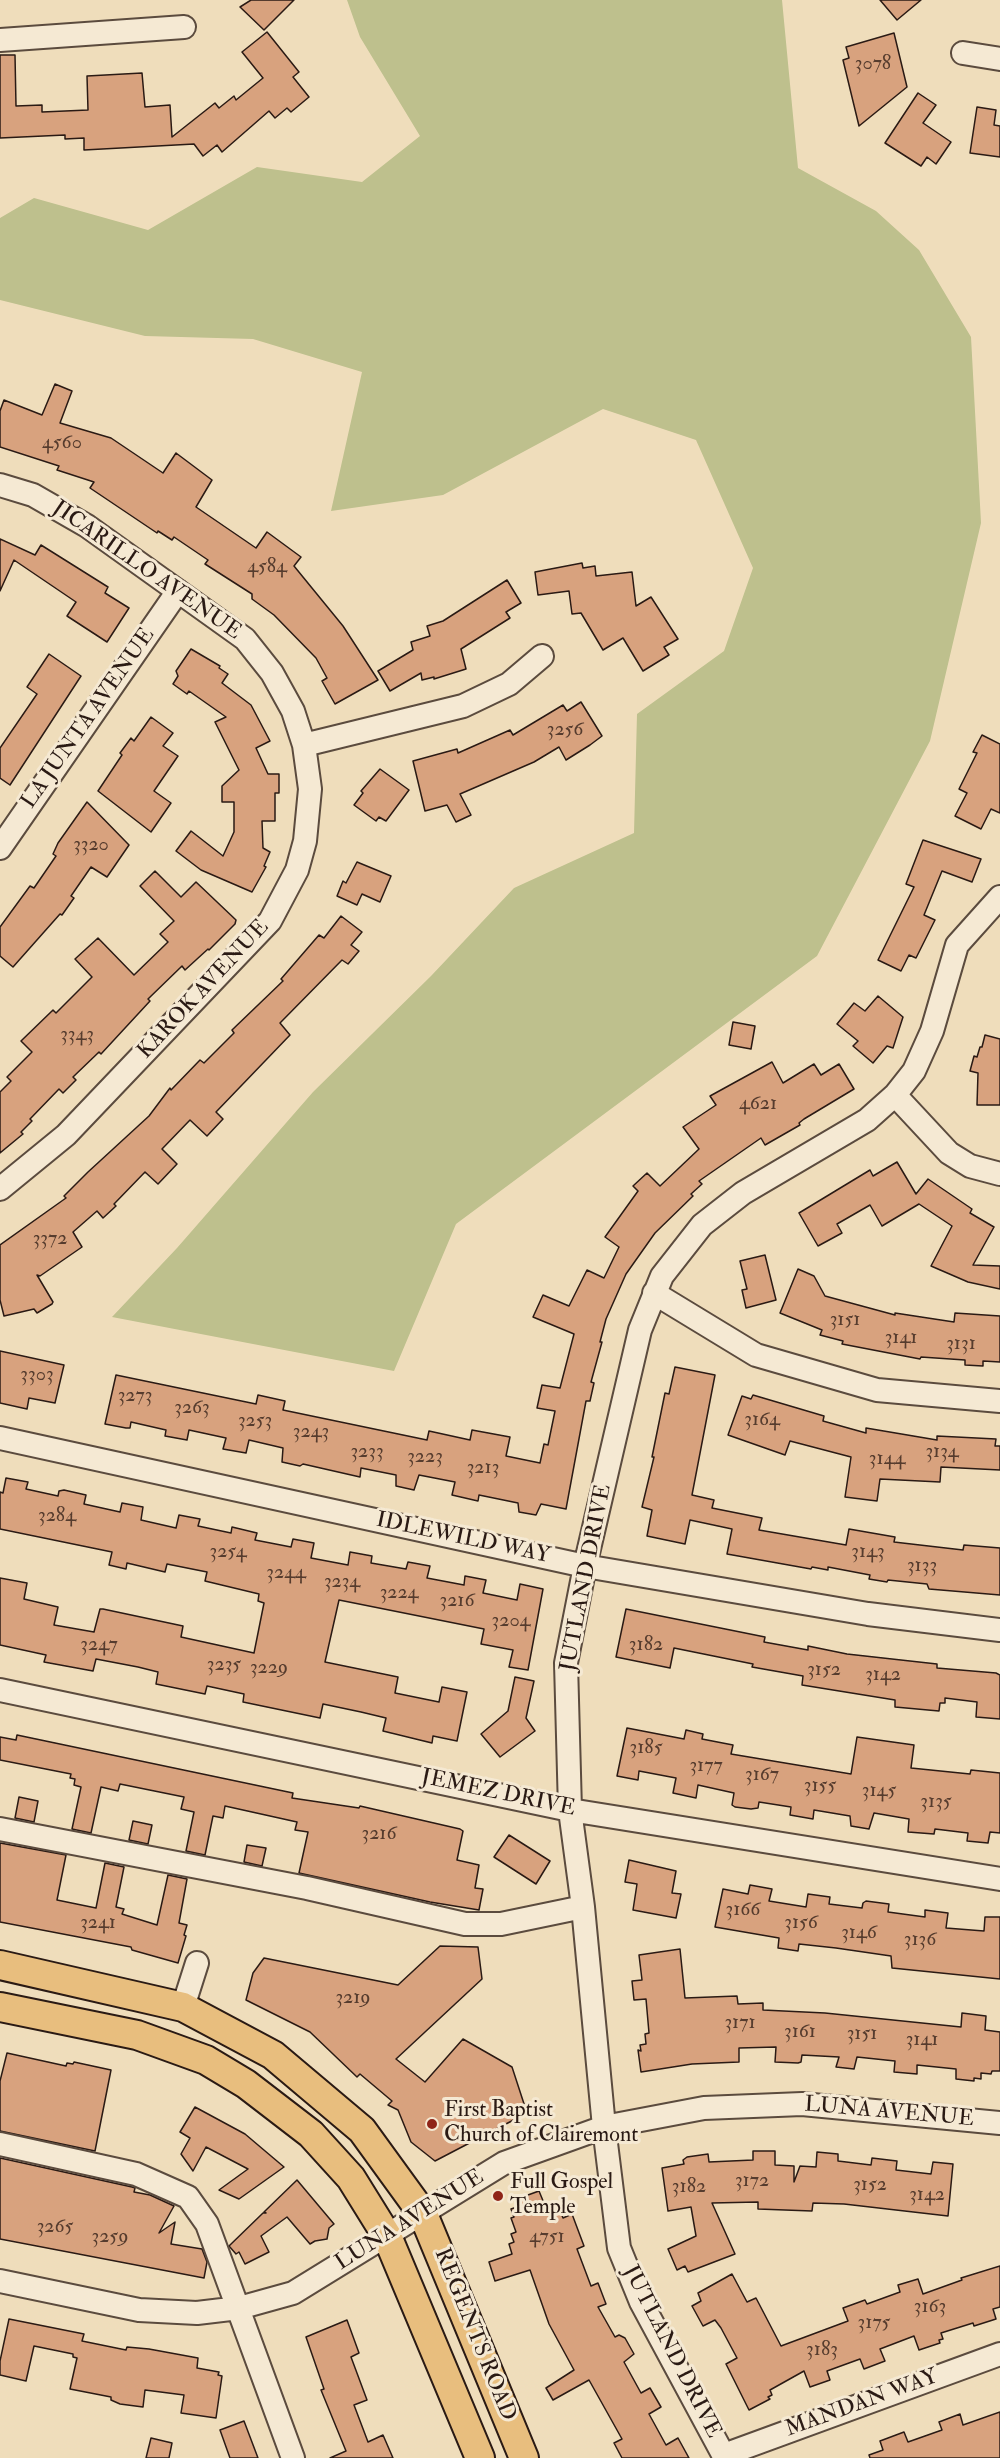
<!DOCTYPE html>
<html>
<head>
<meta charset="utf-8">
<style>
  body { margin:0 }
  canvas { display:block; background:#efddbb }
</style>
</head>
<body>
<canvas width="1000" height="2458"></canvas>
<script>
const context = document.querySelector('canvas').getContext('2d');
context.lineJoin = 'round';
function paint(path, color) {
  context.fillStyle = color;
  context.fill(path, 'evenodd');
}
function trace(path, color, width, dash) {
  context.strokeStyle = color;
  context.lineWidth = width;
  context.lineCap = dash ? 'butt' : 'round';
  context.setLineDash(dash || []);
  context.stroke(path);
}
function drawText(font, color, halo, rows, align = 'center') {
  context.font = font + ' "IM FELL Double Pica",serif';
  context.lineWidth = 6;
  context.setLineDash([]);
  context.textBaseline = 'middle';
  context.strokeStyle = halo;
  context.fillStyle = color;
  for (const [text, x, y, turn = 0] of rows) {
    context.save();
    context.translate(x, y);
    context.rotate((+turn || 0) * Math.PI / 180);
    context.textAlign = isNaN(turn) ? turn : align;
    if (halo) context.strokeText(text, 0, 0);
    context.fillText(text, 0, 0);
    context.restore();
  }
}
paint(new Path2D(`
  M347,0h435l16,168 78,43 43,39 52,87 10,186 -51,218 -113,215 -361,268 -62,147 -282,-54 65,-69 136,-156 118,-116 83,-88 120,-55 3,-119 87,-63 29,-83 -57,-128 -93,-31 -160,86 -112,16 31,-139 -109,-33 -108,-3 -145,-36v-82l34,-20 114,32 109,-63 105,15 58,-46 -60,-99z`), '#bec08d');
const building = new Path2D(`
  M251,0h43l-30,30 -24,-23z
  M880,0h41l-24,20z
  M267,32l32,40 -6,5 16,20 -18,15 -4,-4 -12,10 -6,-7 -47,41 -5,-7 -14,11 -9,-12 -110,6v-12l-19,1v-4l-65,3v-83h15l1,51 26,-1v7l46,-2 -1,-34 55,-3 3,34 25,-2 2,32 43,-34 4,5 15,-12 2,4 27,-22 -21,-26z
  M894,33l13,54 -48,39 -16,-66 6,-2 -3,-11z
  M918,93l18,12 -13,18 28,19 -15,22 -9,-7 -6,9 -36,-23z
  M977,107l19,3 -2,15 6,1v31l-30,-4z
  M55,384l17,7 -12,32 51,15 52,35 13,-20 36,27 -16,27 60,41 11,-16 34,25 -7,9 49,60 35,54 -43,24 -13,-23 5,-3 -11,-20 -42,-43 -22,-16v-5l-47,-30 3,-4 -34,-23 -2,3 -14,-9 -1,2 -67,-45 4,-6 -37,-12 2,-4 -59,-19v-36l4,-11 38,15z
  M0,539l35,16 6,-10 67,42 -3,6 24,15 -22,34 -40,-26 9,-14 -62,-42 -14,31z
  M582,563l1,5 12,-2 1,10 36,-4 4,34 15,-9 27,42 -14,8 5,8 -26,16 -20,-33 -20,12 -22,-37 -9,1 -3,-23 -31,4 -3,-23z
  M507,580l14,23 -15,9 4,6 -49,31 5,20 -32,10v-2l-12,3 -1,-7 -31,18 -12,-20 35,-21 -2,-8 19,-6 -3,-10 16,-5z
  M191,649l29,17 -1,2 9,6 -6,9 29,22 19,36 -14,7 12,26h11v19h-4v28h-13l1,27 7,4 -6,14 2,1 -14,25 -51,-22 -25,-19 15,-20 32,25 11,-24v-30h-12v-16l17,-16 -24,-48 11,-5 -37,-26 -2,3 -14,-10 5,-8 -2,-5z
  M49,654l32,22 -71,109 -10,-7v-30l37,-54 -10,-7z
  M581,702l21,34 -12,9 -24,15 -7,-13 -25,15 -74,32 11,21 -15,7 -9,-17 -22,6 -12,-50 44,-12 1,4 52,-23 3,5 50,-30 4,6z
  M151,717l22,16 -10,13 15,10 -24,35 17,12 -20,29 -53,-41 24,-36 -2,-2 11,-15 3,3z
  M982,735l18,9v69l-9,-4 -10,20 -26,-13 12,-23 -8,-4 18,-36 -4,-1z
  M380,769l29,21 -23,31 -7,-4 -3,4 -22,-16 9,-12 -2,-2z
  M87,802l42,43 -22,32 -16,-10 -20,29 3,2 -12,17 -2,-1 -47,53 -13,-11v-29l30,-41 4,2 22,-32 -3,-2 5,-11z
  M923,840l58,19 -9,23 -30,-11 -18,44 11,5 -19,38 -7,-3 -8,16 -23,-11 36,-73 -8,-3z
  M357,862l34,14 -11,26 -18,-8 -5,11 -20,-9 6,-15 3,2z
  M155,871l26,26 15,-15 40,38 -1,4 -26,26 -1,-1 -23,21 -3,-4 -34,33 2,2 -49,53 -2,-2 -26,25 3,3 -13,13 -4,-4 -29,30 2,2 -11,11 2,2 -23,19v-61l11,-11 -4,-4 25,-25 -11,-11 32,-31 3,3 36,-36 -17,-18 23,-21 36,37 34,-33 -8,-8 14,-13 -34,-35z
  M341,916l21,16 -11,13 8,6 -11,13 -6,-4 -62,63 10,12 -74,77 7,7 -16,17 -17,-16 -28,29 15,15 -19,20 -13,-12 -31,32 2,2 -13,12 -6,-7 -24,21 9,15 -42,29 -3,-1 16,27 -1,2 -15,9 -3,-4 -30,7 -4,-16v-55l66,-47 -2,-2 24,-24 61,-56 21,-28 1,2 29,-30 4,3 30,-30 -2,-3 51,-49 -2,-2 38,-44 5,3z
  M878,996l25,21 -10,31 -6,-2 -14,17 -20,-17 5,-5 -21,-17 17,-21 11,8z
  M733,1022l22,4 -4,23 -22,-4z
  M985,1035l15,4v66h-23l1,-32 -8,-2 4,-15 3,1 3,-10h2z
  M772,1062l11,21 31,-19 7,11 18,-11 15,25 -50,30 -5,4 1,2 -35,20 -4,-7 -62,43 3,3 -11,10 2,2 -38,37 -29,41 -20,45 -6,23h2l-11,40 3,1 -4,18h-4l-20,108 -25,-5 -5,11 -17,-3 -1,-9 -39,-8 -1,6 -26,-6 3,-13 -36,-7 -5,15 -18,-4v-11l-35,-7 -1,9 -57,-13 -3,2 -18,-4 1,-14 -34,-8 -3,13 -23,-4 3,-11 -37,-8 -2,10 -22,-4 1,-6 -35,-8 -1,6h-4l-21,-4 11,-49 140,29 2,-9 27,6 -2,9 144,30 2,-9 41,9 2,-10 38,7 -4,19 34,7 4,-19 4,1 7,-34 -18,-3 5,-23 18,3 14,-54 -41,-17 10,-22 26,11 18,-36 17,8 15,-31 -14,-10 33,-46 -5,-5 14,-13 13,13 39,-37 -16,-22 33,-22 -6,-9z
  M897,1162l19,32 12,-15 44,30 -2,4 24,14 -21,38 27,1v23l-32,-7 -37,-16 21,-40 -33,-22 -37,22 -12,-21 -33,19 5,9 -24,13 -19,-33 71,-43 3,6z
  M765,1255l11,45 -30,8 -4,-18 5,-1 -7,-28z
  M798,1269l16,7 11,20 70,19v-2l59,9 1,-9 45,3v46l-17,-1v5l-18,-1v-5l-44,-3 -1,2 -78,-15 1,-3 -23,-6 2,-5 -42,-17z
  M0,1351l64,14 -9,38 -26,-5 -2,11 -27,-6z
  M675,1367l40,8 -23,120 22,5 -2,8 50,10 -3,12 87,15 3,-16 46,8 -1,5 69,8 1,-5 36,3v47l-71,-6 -2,-5 -39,-4 -1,2 -18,-3 1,-4 -42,-8v3l-16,-3 -1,2 -84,-15 5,-25 -42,-9 -5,24 -38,-8 5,-26 -10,-3 12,-50h-2l13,-64 4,1z
  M753,1395l71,21 -1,5 43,12v-5l71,12v-4l59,3 -1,7h5v24l-59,-3 -1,15 -60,-3 -3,22 -32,-4 6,-40 -61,-16 -5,14 -57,-20 14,-39 9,3z
  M6,1478l22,4 -2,7 32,7 1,-5 5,-1 22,5 -2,9 36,8 2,-9 21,4 -2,13 35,8 3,-13 21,4 -2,7 33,7 1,-6 25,6 -2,7 36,7 2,-8 21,4 -3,15 37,7 2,-13 22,4 -1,7 35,6 2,-7 22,4 -3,12 37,7 1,-9 21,4 -3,13 34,7 3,-16 23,5 -15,81 -19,-3 4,-17 -32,-6 3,-15 -145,-29 -14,62 73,15 -3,16 44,9 3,-15 25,5 -10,49 -24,-5 -1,7 -49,-12 3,-13 -25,-6 -38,-8 -3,14 -77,-16 1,-8 -37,-8 -2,8 -49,-10 2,-12 -20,-5 -42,-8 -3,12 -49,-9 2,-7 -46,-10v-67l27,5 -3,16 34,8 -4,18 40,7 6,-23h3l80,17 -2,11 73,16 10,-50 -6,-2 1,-7 -54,-13 2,-9 -40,-8 -2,8 -38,-9 -1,6 -17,-4 3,-13 -112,-23v-37l3,1z
  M626,1609l139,28 -1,5 44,8v-4l39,8 90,10v4l59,5 4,2v44l-24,-2 1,-15 -32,-4v5h-5l-1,8 -44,-4v-7l-93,-15 1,-9 -51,-9 1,-3 -79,-16 -4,20 -54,-11z
  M515,1677l19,4 -8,37 9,13 -35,26 -19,-23 27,-23z
  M627,1728l57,11 2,-9 17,4 -1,5 31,6 -2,9 120,20 6,-37 57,8 -3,23 59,6 1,-4 29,3v60l-10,-1 -2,11 -21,-2 1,-8 -33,-4 -1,5 -26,-2 1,-13 -35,-6 -5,16 -18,-3 -1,-10 -36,-6 -1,9 -23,-4 1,-8 -32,-5 -1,6 -7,1 -16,-2 -3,-2 2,-12 -36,-8 -2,13 -23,-5 3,-15 -37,-7 -1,9 -21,-4z
  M17,1735l276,58 -1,5 67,10 1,-2 100,23 3,2 -6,29 22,5 -4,23 8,1 -4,21 -49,-8 -131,-29 9,-41 -13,-2 2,-8 -72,-16 -2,12 -10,-2 -8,39 -19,-4 8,-39 -13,-3 3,-12 -64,-13 -2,7 -17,-4 -10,46 -19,-4 9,-42 -7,-2 1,-6 -5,-1 1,-4 -71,-14v-23l16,3z
  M19,1797l19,4 -4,21 -19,-4z
  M133,1821l19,4 -4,19 -19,-4z
  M509,1835l41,26 -14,23 -42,-27z
  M0,1843l66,12 -9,45 39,8 9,-45 19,4 -8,40 8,2 -2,5 35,11 11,-50 19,4 -8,44 8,2 -3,10 2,1 -8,27 -46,-13 -1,-3 -131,-25z
  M247,1845l19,3 -4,18 -18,-4z
  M629,1860l47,11 -4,22 9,1 -5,24 -43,-8 4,-26 -12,-2z
  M750,1885l22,4 -3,12 37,6 2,-13 22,3 -1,7 33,4 1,-5 3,-2 23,3 -1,8 37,5v-7l23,3 -2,15 38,3 1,-14h15v62l-108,-11 -1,-12 -55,-8 -37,-4 -1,7 -20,-3 1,-10 -64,-11 8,-38 25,5z
  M440,1946l38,1 4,32 -86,80 29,23 38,-43 49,28 15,46 -92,48 -24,-19 -13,-32 -10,-5 4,-4 -32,-27 -3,3 -47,-45 -64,-32 7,-27 11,-15 134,27z
  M680,1949l5,49 52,-2 1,8 25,-1v7l62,3 136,14 1,-14 24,3 -1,14 15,2v39h-8l-1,3 -10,-1v6l-7,-1v3l-18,-2v-10l-39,-4v9l-23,-2 1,-11 -38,-4 -3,12 -18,-2 3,-10 -37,-2 -1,7 -3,1 -23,-1 1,-15 -37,1v14l-47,2 -51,8 -3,-22 3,1 -1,-6 6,-1 -1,-10 4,-1 -3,-34 -12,1 -2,-19 10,-1 -3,-25z
  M7,2053l59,13 1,-3 6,1 1,-2 37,8 -16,81 -95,-20v-50z
  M195,2107l50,27 39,33 -45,32 -20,-9 29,-21 -42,-22 -13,24 -12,-17 9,-16 -10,-6z
  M753,2151h22v14l19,1v16l6,-16 16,1 1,-15 21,2v7l33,4 1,-7 25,3 -1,9 35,4 2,-12 20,2 -5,52 -104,-12 -31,-1 -1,8 -54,-2v-7l-46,1 23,51 -47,18 -3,-6 -8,4 -9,-21 28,-13 -5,-29 -23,4 -6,-43 22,-4 -1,-4 4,-3 21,-3 1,8 44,-2z
  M0,2158l132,29 3,1 -1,4 16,3 24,11 -15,27 16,-11 -4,22 31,5 5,13 -3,16 -204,-39z
  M297,2180l37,44 -5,4 -2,11 -12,2 -5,3 -23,-27 -26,19 8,16 -24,12 -6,-12 -3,2 -7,-8 34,-33h3l-2,-1z
  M539,2191l7,17 11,-5 6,15 9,-4 12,32 -7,3 14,37 7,-3 8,21 -8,3 17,30 4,-2 6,3 9,16 -10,8 17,31 9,-5 11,19 -12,7 17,31 12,-7 11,20h-67l-8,-15 8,-4 -33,-59 -36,20 -7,-12 28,-18 -25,-46 -19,-54 -35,11 -6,-19 23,-8 -3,-10 5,-2 -3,-8 5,-2 -5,-14 3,-1 -3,-8 6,-2 -3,-7z
  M1000,2266v41l-7,2 3,10 -22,7 -1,-3 -32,10 2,6 -4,1 1,3 -21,7 -5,-14 -34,13 5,12 -21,8 -4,-10 -33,12 3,9 -20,7 -6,-16 -34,19 2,5 -4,2 2,2 -21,11 -23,-46 11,-6 -16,-30 -6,-8 -12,6 -11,-20 9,-5 -3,-8 34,-19 15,28 9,-4 25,48 67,-25 -5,-13 22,-8 2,4 33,-12 -2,-7 20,-6 5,15 39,-14 -1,-2z
  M9,2319l75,15 -2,7 44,9 1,-3 22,2 49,9 -1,10 22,4 -1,3 4,1 -6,42 -35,-5 3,-18 -39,-5 -2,17 -23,-3 -9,-4v-3l-41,-8 7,-31 -4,-1v-3l-39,-8 -8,35 -26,-6v-14z
  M347,2320l12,33 -8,4 16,43 -13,5 14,37 15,-7 10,23h-63l16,-7 -25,-61 3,-1 -18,-52z
  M1000,2412v46h-130l-1,-3 14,-5 -3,-9 24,-9 4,10 34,-12 -3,-8 21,-8 3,11z
  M244,2421l14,37h-28l-10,-28z
  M151,2438l21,5 -3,15h-23z`);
paint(building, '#d8a27e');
trace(building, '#2a1a14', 1.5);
const minor = new Path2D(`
  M0,40l184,-13
  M963,53l37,6
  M0,485l33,10 54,31 158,113 27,34 21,38 11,34 6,44 -5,52 -8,29 -27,51 -204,214 -66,54
  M304,745l159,-39 46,-22 33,-28
  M0,848l178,-257
  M895,1095l54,58 21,13 30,8
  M654,1293l102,62 121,35 123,11
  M0,1438l585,128 283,48 132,16
  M0,1690l570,120 430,69
  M0,1829l307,59 158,36h36l82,-17
  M183,2007l14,-44
  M0,2144l136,30 52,23 19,27 86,234
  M0,2281l139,29 58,3 42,-5 54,-15 211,-130 100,-36 100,-19 98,-4 198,19
  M724,2455l276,-101
  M725,2458l-84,-156 -22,-54 -15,-121 -21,-220 -13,-97 -4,-147 19,-97 55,-236 22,-54 40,-51 41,-32 124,-73 28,-25 19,-24 18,-40 25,-86 43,-48`);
const major = new Path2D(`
  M0,1965l183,42 90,48 89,75 61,84 101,244
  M0,2007l137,28 69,25 40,24 65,50 40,44 36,58 93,222`);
trace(minor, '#5b4b3e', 26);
trace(major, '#2a1a14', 32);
trace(minor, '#f5e9d3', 22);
trace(major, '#e8be7e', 28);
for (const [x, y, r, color] of [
  [432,2124,6,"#8f2418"],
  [498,2196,6,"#8f2418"]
]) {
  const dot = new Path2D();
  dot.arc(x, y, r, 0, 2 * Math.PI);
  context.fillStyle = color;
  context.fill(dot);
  trace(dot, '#f5e9d3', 2);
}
drawText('20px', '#563c2e', null, [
  ["3078",873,65],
  ["4560",62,444],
  ["4584",267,568],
  ["3256",565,731],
  ["3320",91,846],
  ["3343",77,1036],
  ["4621",758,1105],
  ["3372",50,1240],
  ["3151",845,1321],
  ["3141",901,1339],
  ["3131",961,1345],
  ["3303",37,1376],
  ["3273",135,1397],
  ["3263",192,1409],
  ["3164",762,1421],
  ["3253",255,1422],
  ["3243",311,1433],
  ["3233",367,1453],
  ["3134",942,1453],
  ["3223",425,1458],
  ["3144",887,1460],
  ["3213",483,1469],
  ["3284",57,1517],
  ["3254",228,1553],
  ["3143",868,1553],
  ["3133",922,1567],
  ["3244",286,1574],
  ["3234",342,1583],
  ["3224",399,1594],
  ["3216",457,1602],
  ["3204",511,1622],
  ["3247",99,1646],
  ["3182",646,1646],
  ["3235",224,1666],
  ["3229",269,1669],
  ["3152",824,1671],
  ["3142",883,1676],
  ["3185",646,1749],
  ["3177",706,1767],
  ["3167",762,1776],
  ["3155",820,1787],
  ["3145",879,1792],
  ["3135",936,1803],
  ["3216",379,1835],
  ["3166",743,1911],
  ["3241",98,1924],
  ["3156",801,1924],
  ["3146",859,1934],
  ["3136",920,1941],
  ["3219",353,1999],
  ["3171",740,2024],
  ["3161",800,2033],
  ["3151",862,2035],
  ["3141",922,2041],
  ["3172",752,2182],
  ["3152",870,2186],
  ["3182",689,2188],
  ["3142",927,2196],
  ["3265",55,2228],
  ["3259",110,2238],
  ["4751",547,2238],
  ["3163",930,2308],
  ["3175",874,2324],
  ["3183",822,2351]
]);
drawText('22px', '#2a1a14', '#f5e9d3', [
  ["JICARILLO AVENUE",146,571,35],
  ["LA JUNTA AVENUE",89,719,-55],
  ["KAROK AVENUE",204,990,-47],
  ["IDLEWILD WAY",463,1539,12],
  ["JUTLAND DRIVE",587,1578,-79],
  ["JEMEZ DRIVE",498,1794,12],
  ["LUNA AVENUE",889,2113,5],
  ["LUNA AVENUE",410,2221,-32],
  ["REGENTS ROAD",474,2335,68],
  ["JUTLAND DRIVE",671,2352,63],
  ["MANDAN WAY",862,2404,-20]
]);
drawText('22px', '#2a1a14', '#f5e9d3', [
  ["First Baptist",444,2111],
  ["Church of Clairemont",444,2136],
  ["Full Gospel",510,2183],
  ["Temple",510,2208]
], 'left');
</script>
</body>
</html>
